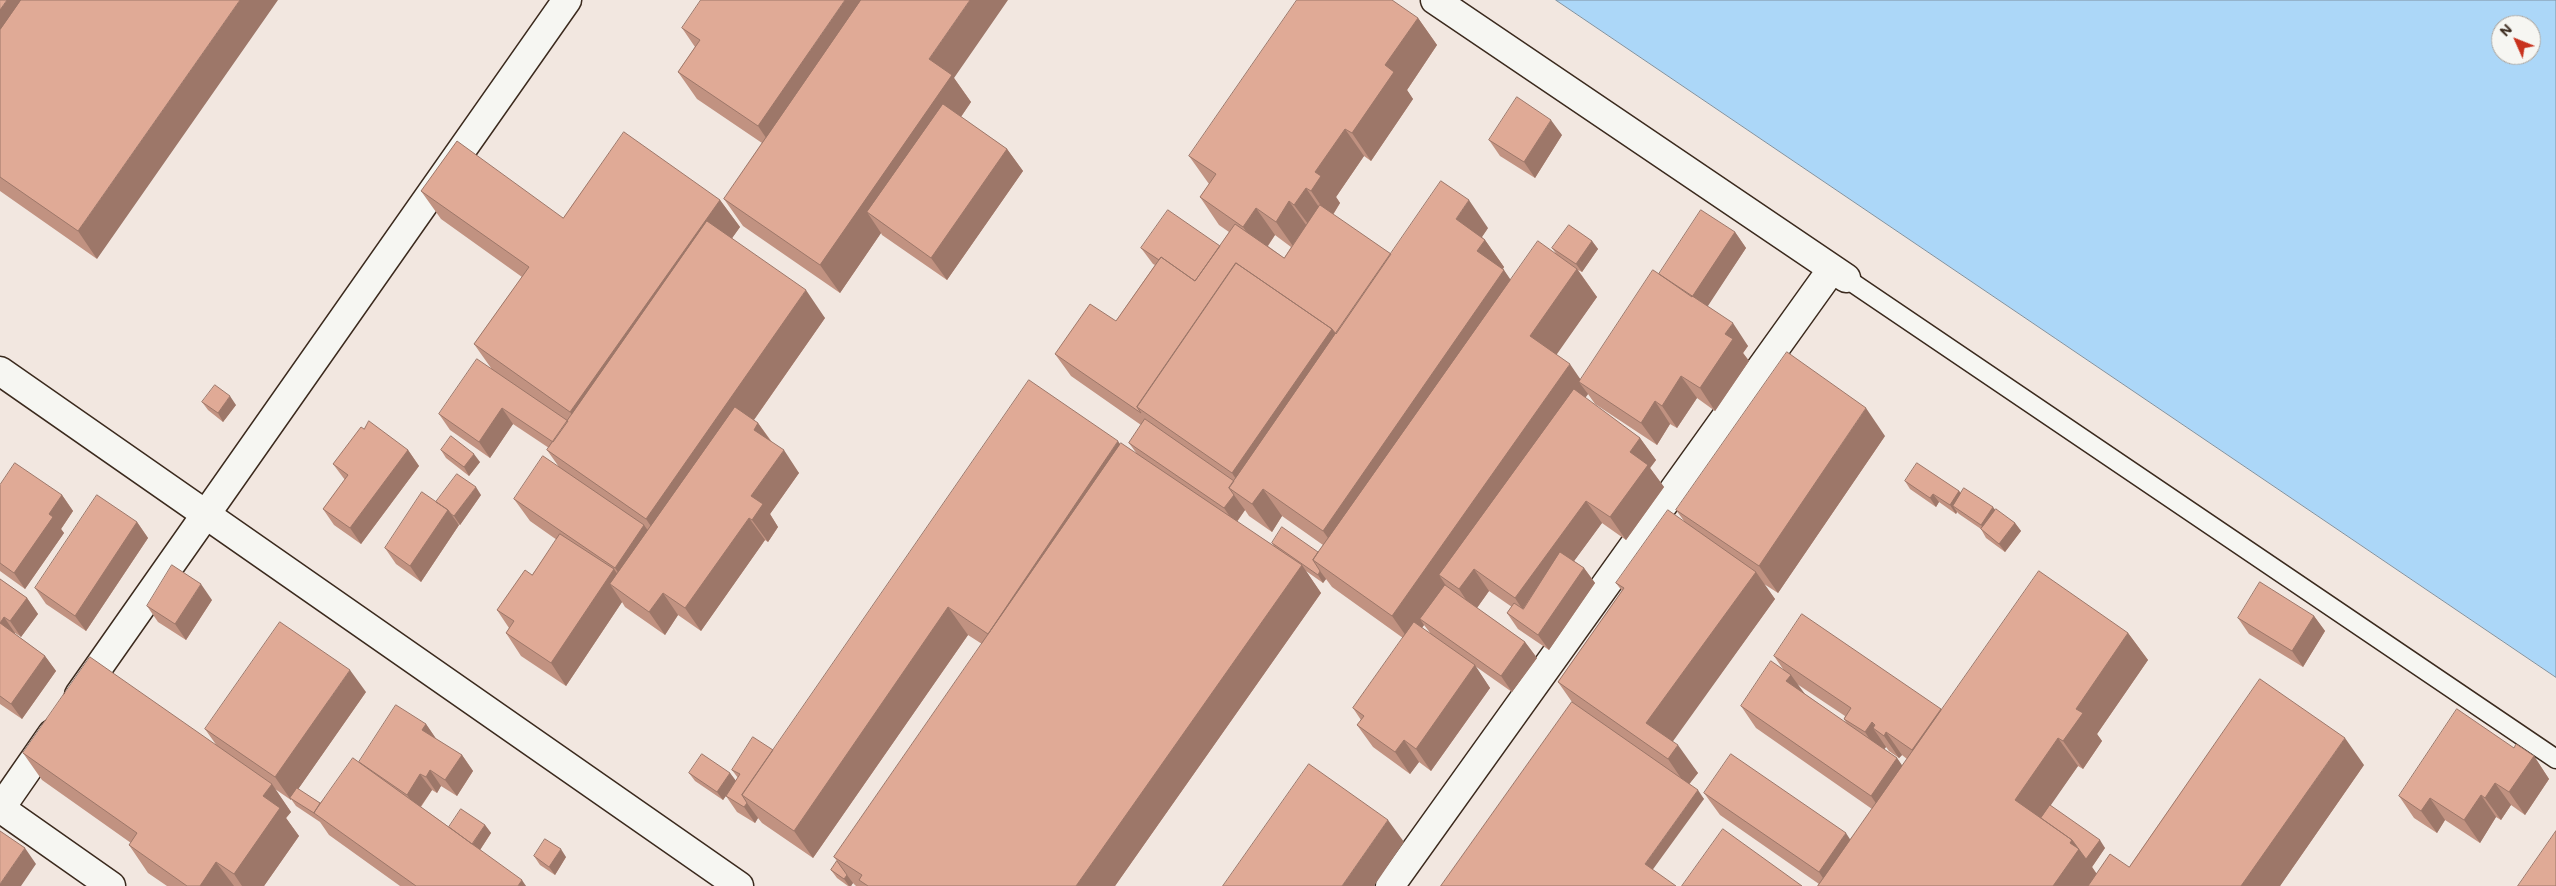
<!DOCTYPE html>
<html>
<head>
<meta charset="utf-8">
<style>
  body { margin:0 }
  #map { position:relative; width:2556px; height:886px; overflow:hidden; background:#f2e7e0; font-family:Mali,sans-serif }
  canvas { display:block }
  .north { position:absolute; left:2491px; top:15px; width:50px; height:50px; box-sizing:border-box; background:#f6f6f2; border:1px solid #aba49d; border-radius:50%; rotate:314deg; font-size:14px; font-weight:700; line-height:20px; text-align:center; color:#3b2a1e }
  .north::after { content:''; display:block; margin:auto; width:18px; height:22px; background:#c8321e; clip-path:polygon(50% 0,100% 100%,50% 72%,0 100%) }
</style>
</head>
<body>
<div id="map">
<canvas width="2556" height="886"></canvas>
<div class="north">N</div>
</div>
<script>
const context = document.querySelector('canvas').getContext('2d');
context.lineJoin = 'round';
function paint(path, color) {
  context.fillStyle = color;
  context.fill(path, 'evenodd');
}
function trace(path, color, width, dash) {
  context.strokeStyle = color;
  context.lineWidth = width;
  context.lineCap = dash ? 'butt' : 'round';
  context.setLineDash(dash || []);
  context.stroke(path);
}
const water = new Path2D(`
  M1556,0h1000v677zM2501,25h30v30h-30z`);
paint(water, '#acd7f8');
trace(water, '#7f92a1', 1);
const lane = new Path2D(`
  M1847,279l709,480`);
const street = new Path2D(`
  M1435,0l411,278
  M79,695l488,-695
  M0,808l111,78
  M0,809l52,-75
  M1390,886l442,-617`);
const secondary = new Path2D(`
  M0,371l739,515`);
trace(lane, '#3b2a1e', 21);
trace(street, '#3b2a1e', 31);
trace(secondary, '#3b2a1e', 31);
trace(lane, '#f6f6f2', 18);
trace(street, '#f6f6f2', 28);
trace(secondary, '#f6f6f2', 28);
paint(new Path2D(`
  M0,0l97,259 -97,-68z
  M1418,18l19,27 -30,45 6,9 -42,62 -7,-5 -28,41 4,6 -7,12 58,39 97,-26 -6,9 3,3 19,27 -1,2 7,11 47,-25 -5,-7 40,-7 6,8 -16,23 -4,-2 19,27 -41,57 25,26 78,-106 76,-42 11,16 -39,58 41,40 -5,7 6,8 -34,50 -18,-13 -20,30 -7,-4 -13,21 -62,-41 -7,-10 -3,4 55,40 16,22 -6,8 14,19 -38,53 -24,-17 -28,38 10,7 11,15 -46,67 -31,-21 -11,-16 5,-6 -23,-16 -12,17 48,34 12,16 -25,34 -37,-26 15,22 -59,83 -12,-9 -9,12 -37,-27 -16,-22 4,-5 -8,-12 50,-70 -71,-51 -6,-8 -3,4 -17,-12 15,22 -206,293h-259l-3,-3 -2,3h-3l-11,-8 -6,-8 6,-9 -3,-4 148,-213 -14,-9 -155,223 -51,-35 -4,-5 -3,5 -18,-11 -11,-16 6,-8 -9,12 -28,-19 -6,-8h41l6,8 2,-3 -6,-8 41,-20 347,-305 17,9 -8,-11 12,-18 -70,-49 -16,-22 61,-33 39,-56 -2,-1 -12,-16 79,-2 9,-14 -10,-7 -19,-28 9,-13 -20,-28zM1275,235l16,12 -7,11 -16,-12zM1245,510l4,6 23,16 10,-16 41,29 -5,7 -46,-9 2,3 -37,-24zM1424,625l7,9 -9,-6z
  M682,28l272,50 17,24 -10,15 46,32 16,22 -76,109 -65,-45 -1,-2 -41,60 -97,-67 -19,-27 38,-56 -65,-44 -19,-27 17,-25z
  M1562,135l-27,43 -35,-22 -11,-16z
  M421,191l142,27 157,-18 20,27 -8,11 93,80 -71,102 4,3 14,19 27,31 -29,41 8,13 -10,15 -3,-2 -64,91 -23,-16 -13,20 -40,-28 -3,-5 -56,84 -45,-30 -15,-23 3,-5 -12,-18 35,-35 25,-35 -27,-19 -16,-22 45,-32 -12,-17 2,-2 -36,-24 -23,34 -40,-28 -11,-16 52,-46 -17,-24 48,-67 -81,-58z
  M202,402l34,3 -13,17 -15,-12z
  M364,429l44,21 11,16 -58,78 -27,-19 -11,-16 22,-29 -12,-16z
  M1885,436l-107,157 -14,-9 11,15 -103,142 26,32 -9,11 15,15 -263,87 131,-184 -14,-20 64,-91 -6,-8 68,-62 -8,-11z
  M441,450l39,12 -11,14 -23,-18z
  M1905,481l54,10 2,2 34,17 20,13 6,8 -16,21 -19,-14 -5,-9 -22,-15 -2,-2 -1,2 -17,-12 -3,5 -26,-18z
  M0,485l62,10 11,16 -12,18 3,4 -39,56 -25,-18z
  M481,495l-21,30 -4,-3 3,3 -38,57 -25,-18 -11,-16 51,-46z
  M137,522l11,16 -62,93 -40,-27 -11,-16z
  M0,579l27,19 11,16 -17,23 -6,-4v1l30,22 11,15 -34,48 -22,-15z
  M212,600l-26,40 -28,-18 -11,-16z
  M2314,616l11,15 -22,36 -54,-33 -11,-16z
  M2128,633l20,27 -51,74 5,7 -19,28 -5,-3 -28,39 55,43 -13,19 5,7 32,-7 235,-102 -84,121h-462l1,-2 -99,-69 -16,-22 146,47 22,-31 -116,-81 -15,-22 42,-37 -9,-13 167,53v1zM1797,684l48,32 -1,3 3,5 -42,-30zM1886,747l3,4 10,7 3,-3 5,4 -5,7 -5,-8 -13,-9z
  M366,692l-68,97 22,14 39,-41 67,-38 10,15 26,16 11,16 -16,25 -16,-10 -4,7 -5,-3 -11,17 28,20 36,-2 6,8 -11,17 46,36h-126l-71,-51 -9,-13 -24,-16 -5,-7v1l-16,-11 16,23 -5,6 13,18 -35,50h-97l-19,-13 -19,-28 2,-2 -89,-63 -19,-27 194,-7 -12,-17z
  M2514,748l20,8 15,23 -24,36 -14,-10 -10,15 -5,-3 -16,26 -35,-23 -8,13 -23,-15 -15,-22z
  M534,856l32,1 -11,18 -15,-10z`), '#c19281');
paint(new Path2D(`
  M7,0h39l-46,55v-45z
  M240,0h38l-181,259 -19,-28z
  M845,0h38l-106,154 -19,-28z
  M970,0h38l-54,78 17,24 -85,124 -19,-14 14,21 -41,60 -20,-28 109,-206z
  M1418,18l19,27 -30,45 6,9 -42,62 -19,-28 33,-68z
  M1551,120l11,15 -27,43 -11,-16z
  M1345,129l19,27 -28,41 4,6 -10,16 -19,-28 4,-19z
  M1007,149l16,22 -76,109 -16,-22z
  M1306,188l19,28 -11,16 -20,-27z
  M720,200l20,27 -151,213 -19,-28z
  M1469,200l19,28 -13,19 -19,-28z
  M1289,201l20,28 -14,20 -19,-27z
  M1256,208l19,27 -13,19 -19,-27z
  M1735,232l11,16 -44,67 -12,-16z
  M1485,240l19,27 -8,12 -19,-28z
  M1592,241l6,8 -16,23 -6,-8z
  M1577,269l20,28 -47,67 -20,-28z
  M1504,270l19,28 -180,261 -20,-28z
  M806,290l19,28 -160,229 -19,-28z
  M1733,323l15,23 -5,7 6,8 -34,50 -15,-23 25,-54z
  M1332,329l4,5 -96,151 -8,-12z
  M1570,364l15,22 -6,-4 9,12 -135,191 -14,-10 10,15 -29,29 4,6 -13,18 -19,-27z
  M1681,376l16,22 -20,30 -15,-22z
  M230,396l6,9 -13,17 -5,-9z
  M1655,401l15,23 -13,21 -16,-22z
  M502,408l11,16 -23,34 -11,-16z
  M1866,408l19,28 -107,157 -19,-27z
  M758,423l16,23 -20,-16z
  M1640,438l16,22 -6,8 14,19 -38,53 -16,-23 20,-65z
  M1118,441l19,28 -130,192 -19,-27z
  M408,450l11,16 -58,78 -11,-16z
  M784,450l15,23 -29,41 8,13 -10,15 -16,-22 -1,-24z
  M474,454l6,8 -11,14 -5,-9z
  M476,487l5,8 -21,30 -6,-9z
  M1263,489l19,27 -10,16 -20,-28z
  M1959,491l6,8 -12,7 4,6 -1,2 -6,-9z
  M1933,494l6,8 -3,5 -6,-9z
  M62,495l11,16 -12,18 3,4 -39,56 -11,-16 35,-59z
  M1234,495l11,15 -10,14 -11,-16z
  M1586,501l16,22 -72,98 -15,-23z
  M1993,507l6,8 -12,18 -6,-8z
  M448,510l11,15 -38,57 -11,-16z
  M749,518l16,22 -64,91 -16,-23z
  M137,522l11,16 -62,93 -11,-15z
  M2015,523l6,8 -16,21 -6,-8z
  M644,525l16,22 -29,44 -16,-23z
  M1302,565l19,28 -206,293h-39z
  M1584,568l11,15 -46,67 -11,-15z
  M614,569l16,23 -20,-8 12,18 -56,84 -15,-23z
  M1474,569l15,22 -15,21 -15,-23z
  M1320,571l6,8 -3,4 -5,-8z
  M1756,572l19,27 -109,152 -20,-28z
  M201,584l11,16 -26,40 -11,-16z
  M663,593l15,22 -13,20 -16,-23z
  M27,598l11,16 -17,23 -11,-16z
  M948,607l20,28 -155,223 -19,-27z
  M2314,616l11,15 -22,36 -11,-16z
  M4,617l11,16 -4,6 -11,-16z
  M2128,633l20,27 -51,74 5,7 -19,28 -20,-28 13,-32z
  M1525,642l12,16 -25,34 -11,-16z
  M45,656l11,15 -34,48 -11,-15z
  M1475,665l15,23 -59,83 -15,-22z
  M350,670l16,22 -74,106h-2l1,1v1l-16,-23z
  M1791,675l16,22 -21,-16z
  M1941,709l15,23 -28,41 -16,-23z
  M1872,722l7,11 -6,-5 13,19 -6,8 -15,-23z
  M426,724l11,16 -15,-10z
  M1886,732l16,23 -3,3 -15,-22z
  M2058,738l20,28 -43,62 -20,-28z
  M2345,738l19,27 -84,121h-39z
  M1404,740l15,22 -9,12 -15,-22z
  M1678,745l20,28 -11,14 -19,-28z
  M462,755l11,16 -16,25 -12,-16z
  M2534,756l15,23 -24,36 -16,-23z
  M1897,758l16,23 -26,38 -16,-23z
  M430,770l11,16 -4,7 -11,-16z
  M730,773l6,8 -13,19 -6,-8z
  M420,774l12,16 -14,20 -11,-15z
  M2495,783l16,22 -10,15 -16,-22z
  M272,784l19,28 -5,6 13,18 -35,50h-22l-8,-12 29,-78z
  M1698,790l6,9 -53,73 -6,-8z
  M2481,795l15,22 -16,26 -16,-23z
  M2430,798l15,22 -8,13 -16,-22z
  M747,803l11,15 -3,5 -11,-16z
  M1388,820l16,22 -30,44h-32z
  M485,825l6,8 -13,20 -6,-8z
  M1846,833l15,23 -33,30 -9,-14z
  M2072,840h28l5,8 -13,19 6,9 -6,10h-39l17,-43z
  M25,848l11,16 -15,22h-21v-2z
  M561,849l5,8 -11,18 -6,-8z
  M216,862l18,24h-34z
  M847,875l6,8 -2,3h-2l-5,-7z
  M522,880l4,6h-8z`), '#9d7769');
const building = new Path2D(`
  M0,0h7l-7,10z
  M21,0h219l-162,231 -78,-54v-147z
  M701,0h144l-87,126 -80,-54 22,-32 -18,-12z
  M861,0h109l-41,59 23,16 -132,190 -96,-66z
  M1297,0h95l26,18 -33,47 9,7 -42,61 -7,-4 -30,43 6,4 -10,15 -5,-3 -12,17 -5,-4 -13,21 -20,-14 -13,19 -43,-30 16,-23 -27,-18z
  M1517,97l34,23 -27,42 -35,-22z
  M943,104l64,45 -76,109 -64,-46z
  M624,132l96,68 -150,212 -96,-68 55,-77 -108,-76 36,-50 106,77z
  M1441,181l28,19 -13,19 29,21 -8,11 27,19 -181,261 -60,-42 -11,15 -23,-16z
  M1320,205l71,49 -55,80 -4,-5 -96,-66 -99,144 4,6 -86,-59 35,-50 26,17 45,-64 34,24 40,-57 49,34z
  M1168,210l52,36 -25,35 -34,-24 -2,3 -18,-12z
  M1701,210l34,22 -43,65 -33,-23z
  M707,221l99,69 -160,229 -99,-69z
  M1569,225l23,16 -16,23 -24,-16z
  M1538,241l39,28 -47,67 40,28 -178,252 -79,-56z
  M1236,263l96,66 -100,144 -95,-66z
  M1653,270l80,53 -8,11 8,5 -33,49 -19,-12 -19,30 -7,-5 -14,22 -62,-41z
  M1787,352l79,56 -107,158 -83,-56z
  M477,359l91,62 -15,21 -51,-34 -23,34 -40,-28z
  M1029,380l89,61 -130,193 -40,-27 -154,224 -52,-36z
  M215,385l15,11 -12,17 -16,-11z
  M1574,389l66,49 -10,14 18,13 -38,52 -24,-16 -71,97 -41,-29 -15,20 -20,-14z
  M735,407l23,16 -4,7 30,20 -33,46 12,8 -11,16 -3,-2 -64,90 -22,-15 -14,19 -39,-28z
  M1145,419l89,62 -5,7 5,7 -10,13 -95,-65z
  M369,421l39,29 -58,78 -27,-19 25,-34 -15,-11 28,-37 3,2z
  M451,436l23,18 -10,13 -23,-17z
  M1121,443l181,122 -226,321h-208l-9,-6 3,-5 -28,-18z
  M543,456l101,69 -29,43 -101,-69z
  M15,463l47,32 -13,19 4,3 -39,56 -14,-10v-78z
  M1917,463l42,28 -9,14 -17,-11 -3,4 -25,-17z
  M457,474l19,13 -22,29 -3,-2 -3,-4 -12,-8z
  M1964,488l29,19 -12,18 -28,-19z
  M422,492l26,18 -38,56 -25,-18z
  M97,495l40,27 -62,94 -40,-28z
  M1996,509l19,14 -16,21 -18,-15z
  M1668,510l88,62 -110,151 32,22 -10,14 -110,-77 66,-94 -8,-5z
  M1282,527l36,25 -5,8 7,11 -2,4 -46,-32z
  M560,534l54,35 -63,94 -45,-30 8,-12 -17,-11 28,-40 7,5z
  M1560,552l24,16 -46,67 -31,-22 7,-10 9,6z
  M172,565l29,19 -26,40 -28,-18z
  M2039,571l89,62 -52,76 7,4 -20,28 -5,-3 -43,62 57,40 -2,3 9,6 -26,37h-235z
  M0,579l27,19 -17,23 -6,-4 -4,6z
  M2260,582l54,34 -22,35 -54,-33z
  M1445,585l80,57 -24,34 -81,-57z
  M1802,614l139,95 -29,41 -26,-18 -2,4 -11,-8 2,-3 -3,-3 -7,10 -21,-13 7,-11 -77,-52z
  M280,622l70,48 -75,107 -70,-48z
  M1414,622l61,43 -59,84 -12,-9 -9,12 -38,-27 7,-9 -11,-8z
  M0,623l45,33 -34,48 -11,-8z
  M90,657l182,127 -9,12 17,12 -46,66 -18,-12 -16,24h-13l-58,-41 8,-12 -114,-80z
  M1771,661l20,14 -5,6 111,77 -26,38 -130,-90z
  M2260,679l85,59 -104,148h-153l22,-32 19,13z
  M1572,702l126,88 -53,74 31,22h-235z
  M396,705l30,19 -4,6 40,25 -17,25 -15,-10 -4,7 -6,-3 -13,21 -48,-33z
  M2457,709l57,39 2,-4 18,12 -25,36 -14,-9 -10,15 -4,-3 -17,25 -34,-22 -9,13 -22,-15z
  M753,737l20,13 -31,45 5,8 -3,4 -18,-11 14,-22 -8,-4z
  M702,754l28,19 -13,19 -28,-19z
  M1731,754l115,79 -27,39 -115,-79z
  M353,758l169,122 -4,6h-102l-102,-73z
  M1309,764l79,56 -46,66h-119z
  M297,788l23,15 -6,10 -24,-15z
  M2050,805l50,35 -14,19 -14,-19 -31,-22z
  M461,809l24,16 -13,19 -23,-17z
  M1723,829l79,57h-120z
  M0,831l25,17 -25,36z
  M2556,831v55h-38z
  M545,839l16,10 -12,18 -15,-11z
  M837,861l10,14 -3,4 -13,-9z`);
paint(building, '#e0aa96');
trace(building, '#9d7769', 1);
</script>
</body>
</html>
